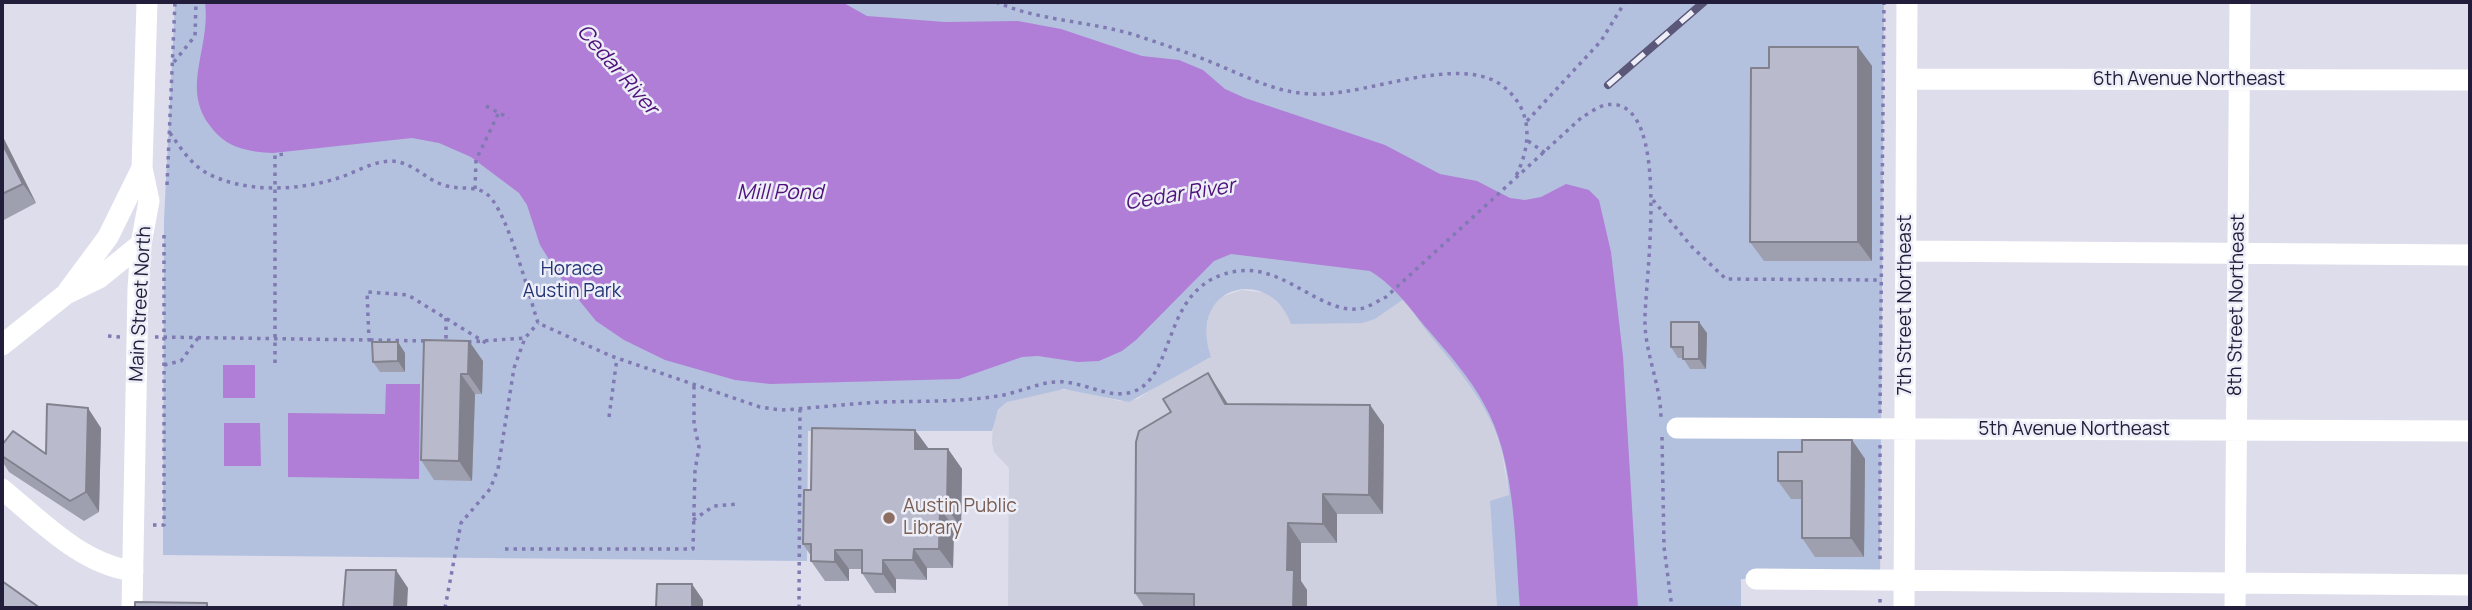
<!DOCTYPE html>
<html>
<head>
<meta charset="utf-8">
<style>
  body { margin:0 }
  #map { position:relative; width:2472px; height:610px; overflow:hidden; background:#ddddeb; font-family:Manrope,sans-serif }
  canvas { display:block }
  .frame { position:absolute; inset:0; border:4px solid #211d3b; pointer-events:none }
</style>
</head>
<body>
<div id="map">
<canvas width="2472" height="610"></canvas>
<div class="frame"></div>
</div>
<script>
const context = document.querySelector('canvas').getContext('2d');
context.lineJoin = 'round';
function paint(path, color) {
  context.fillStyle = color;
  context.fill(path, 'evenodd');
}
function trace(path, color, width, dash) {
  context.strokeStyle = color;
  context.lineWidth = width;
  context.lineCap = dash ? 'butt' : 'round';
  context.setLineDash(dash || []);
  context.stroke(path);
}
function drawText(font, color, halo, rows, align = 'center') {
  context.font = font + ' Manrope,sans-serif';
  context.lineWidth = 5;
  context.setLineDash([]);
  context.textBaseline = 'middle';
  context.strokeStyle = halo;
  context.fillStyle = color;
  for (const [text, x, y, turn = 0] of rows) {
    context.save();
    context.translate(x, y);
    context.rotate((+turn || 0) * Math.PI / 180);
    context.textAlign = isNaN(turn) ? turn : align;
    if (halo) context.strokeText(text, 0, 0);
    context.fillText(text, 0, 0);
    context.restore();
  }
}
paint(new Path2D(`
  M1242,290l25,3 20,19 88,7 29,-20 81,106 16,43 8,47 -19,7 7,106h-489l1,-140 -15,-16 -2,-9 1,-21 6,-12 8,-8 42,-12h30l40,11 19,-2 23,-16 49,-25 -5,-23 5,-27 8,-10z`), '#cecfdf');
paint(new Path2D(`
  M175,2h1709l-4,579 -139,-2v29h-244l-7,-107 19,-6c-6,-95 -59,-125 -105,-196l-29,20 -13,4 -71,1c-21,-59 -105,-40 -80,33l-82,45 -65,-13 -57,13 -9,8 -6,21h-184l-1,130 -644,-6 1,-335z`), '#b3c1df');
paint(new Path2D(`
  M205,2h637l25,14 78,6 73,-1 43,8 81,27 37,4 24,10 22,19 20,9 140,47 55,29 37,7 33,17 15,2 16,-3 25,-13 23,6 10,10 12,52 12,104 15,252h-118c-5,-62 -4,-149 -36,-204 -14,-26 -35,-50 -55,-73 -19,-22 -33,-44 -59,-60l-139,-17 -17,7 -78,79 -14,11 -23,10 -21,1 -40,-6 -16,1 -63,22 -189,5 -35,-4 -70,-20 -41,-20 -28,-19 -36,-44 -20,-32 -13,-40 -8,-12 -48,-36 -32,-14 -27,-5 -139,15c-24,-1 -47,-5 -62,-26 -31,-39 0,-78 -6,-125z
  M223,365h32v33h-32z
  M386,384h34l-1,95 -131,-2v-64l97,1z
  M224,423h36l1,43h-37z`), '#b07ed6');
trace(new Path2D(`
  M996,2c43,19 94,19 139,33 24,8 48,16 71,25 38,15 73,36 116,34 48,-1 135,-38 178,-10 34,24 32,61 15,94
  M174,62l21,-26 1,-34
  M486,106l23,12
  M1527,121l74,-80 24,-39
  M170,133c10,14 20,30 35,39 37,21 91,19 130,7 18,-5 35,-17 55,-18 23,0 36,20 57,25 14,4 30,-1 41,9 20,18 41,100 50,128l73,33 149,51 21,3c33,-2 67,-6 100,-8 39,-1 79,0 117,-6 19,-3 37,-12 56,-14 27,-3 53,18 78,10 47,-15 27,-110 106,-121 46,-6 81,41 119,38 10,0 20,-8 29,-12l195,-179c7,-4 16,-11 24,-13 71,-13 38,185 40,219 1,32 16,62 16,95
  M1528,141l17,12
  M167,185l8,-183
  M475,189l1,-29 23,-48
  M1653,200l39,47 34,32 156,1
  M446,318v23
  M108,336l12,1
  M155,337l214,3 -2,-48 41,3 78,48
  M370,340l59,1
  M468,342l57,-4
  M275,363v-208l12,-1
  M164,365l17,-4 17,-23
  M1880,413l4,-411
  M609,417l8,-59
  M1662,437l2,110 8,61
  M1880,445v118
  M693,520l21,-14 25,-2
  M153,525h11v-295
  M505,549h188l2,-78 4,-24 -5,-23v-39
  M1880,599v9
  M445,608l16,-85 29,-34 8,-20 16,-101 11,-30 13,-15
  M799,608l1,-199`), '#7f7ab2', 3.5, [3.5, 5]);
trace(new Path2D(`
  M1907,79l563,1
  M1906,251l564,4
  M68,291l40,-54 34,-69
  M2,345l64,-51 33,-16 42,-34
  M1677,428l793,3
  M2,489c39,32 79,75 131,82
  M1756,579l714,6
  M132,608l6,-319 3,-45 8,-43 -7,-33 5,-166
  M1904,608l3,-606
  M2235,608l5,-606`), '#fff', 21);
const rail = new Path2D(`
  M1608,85l96,-83`);
trace(rail, '#5b5778', 8);
trace(rail, '#edeef7', 5, [16]);
paint(new Path2D(`
  M1858,47l14,19v195h-108l-14,-19 19,-174z
  M2,135l34,68 -34,18z
  M1707,333l-1,36h-16l-7,-11h-5l-7,-11z
  M424,340l59,21 -1,33h-7l-3,87 -38,-1 -13,-20z
  M398,342l7,11v19h-25l-7,-10z
  M1208,373l20,31 142,1 14,20 -1,89h-46v29h-36v38l6,9v18h-162l-10,-15z
  M101,428l-2,84 -15,9 -75,-49 -7,-11v-16l44,9z
  M1852,440l13,19 -1,98h-49l-13,-19v-39h-11l-13,-18 24,-29z
  M928,449h20l14,20 -1,59h-7l-1,40h-26v12l-31,-1v14h-21l-13,-20v-4h-13v12h-24l-14,-20v-5l-8,-12 8,-54z`), '#9fa0af');
paint(new Path2D(`
  M1858,47l14,19v195l-14,-19z
  M2,135l34,68 -13,-19 -21,-41z
  M1699,322l8,11 -1,36 -7,-10z
  M469,341l14,20 -1,33 -14,-20z
  M398,342l7,11v19l-7,-11z
  M1208,373l13,20 18,30 -14,-19z
  M461,374l14,20 -3,87 -13,-20z
  M1370,405l14,20 -1,89 -14,-19z
  M88,408l13,20 -2,84 -13,-20z
  M915,430l14,19h-14z
  M1852,440l13,19 -1,98 -13,-19z
  M948,449l14,20 -1,59 -14,-20z
  M1323,494l14,20v29l-14,-19z
  M940,508l14,20 -1,40 -14,-19z
  M1288,523l13,20v38l6,9v18h-14l-6,-38z
  M914,549l13,19v12l-14,-20z
  M835,550l14,19v12l-14,-19z
  M883,560l13,19v14l-13,-19z
  M396,570l12,18 -1,20h-13z
  M692,584l11,16v8h-11z`), '#82828f');
const building = new Path2D(`
  M1769,47h89v195h-108l1,-174h18z
  M2,143l21,41 -21,10z
  M1671,322h28v37h-16v-12h-12z
  M424,340l45,1 -1,33h-7l-2,87 -38,-1z
  M372,342h26v19l-25,1z
  M1208,373l17,31 145,1 -1,90 -46,-1v30l-35,-1 -1,47h7l-1,38h-99v-14l-59,-1 1,-151 3,-11 32,-19 -8,-13z
  M47,404l41,4 -2,84 -16,9 -68,-45v-11l11,-14 33,23z
  M812,428l103,2v19h33l-1,59h-7l-1,41h-25l-1,11h-30v14l-21,-1v-23h-27v12l-24,-1v-17h-8l1,-54h7z
  M1802,440h50l-1,98h-49v-57h-24v-29h24z
  M346,570h50l-2,38h-51z
  M2,581l38,27h-38z
  M657,584h35v24h-36z
  M135,602l72,1v5h-72z`);
paint(building, '#b9bacc');
trace(building, '#82828f', 2);
for (const [x, y, r, color] of [
  [889,518,7,"#8d6e63"]
]) {
  const dot = new Path2D();
  dot.arc(x, y, r, 0, 2 * Math.PI);
  context.fillStyle = color;
  context.fill(dot);
  trace(dot, '#edeef7', 2.5);
}
drawText('19px', '#211d3b', '#edeef7', [
  ["6th Avenue Northeast",2189,80],
  ["Main Street North",141,304,-87],
  ["7th Street Northeast",1906,305,-90],
  ["8th Street Northeast",2237,305,-89],
  ["5th Avenue Northeast",2074,430]
]);
drawText('19px', '#243576', '#edeef7', [
  ["Horace",572,270],
  ["Austin Park",572,292]
]);
drawText('19px', '#785e54', '#edeef7', [
  ["Austin Public",903,507],
  ["Library",903,529]
], 'left');
drawText('italic 21px', '#4f127c', '#edeef7', [
  ["Cedar River",617,70,49],
  ["Mill Pond",780,193],
  ["Cedar River",1180,195,-9]
]);
</script>
</body>
</html>
